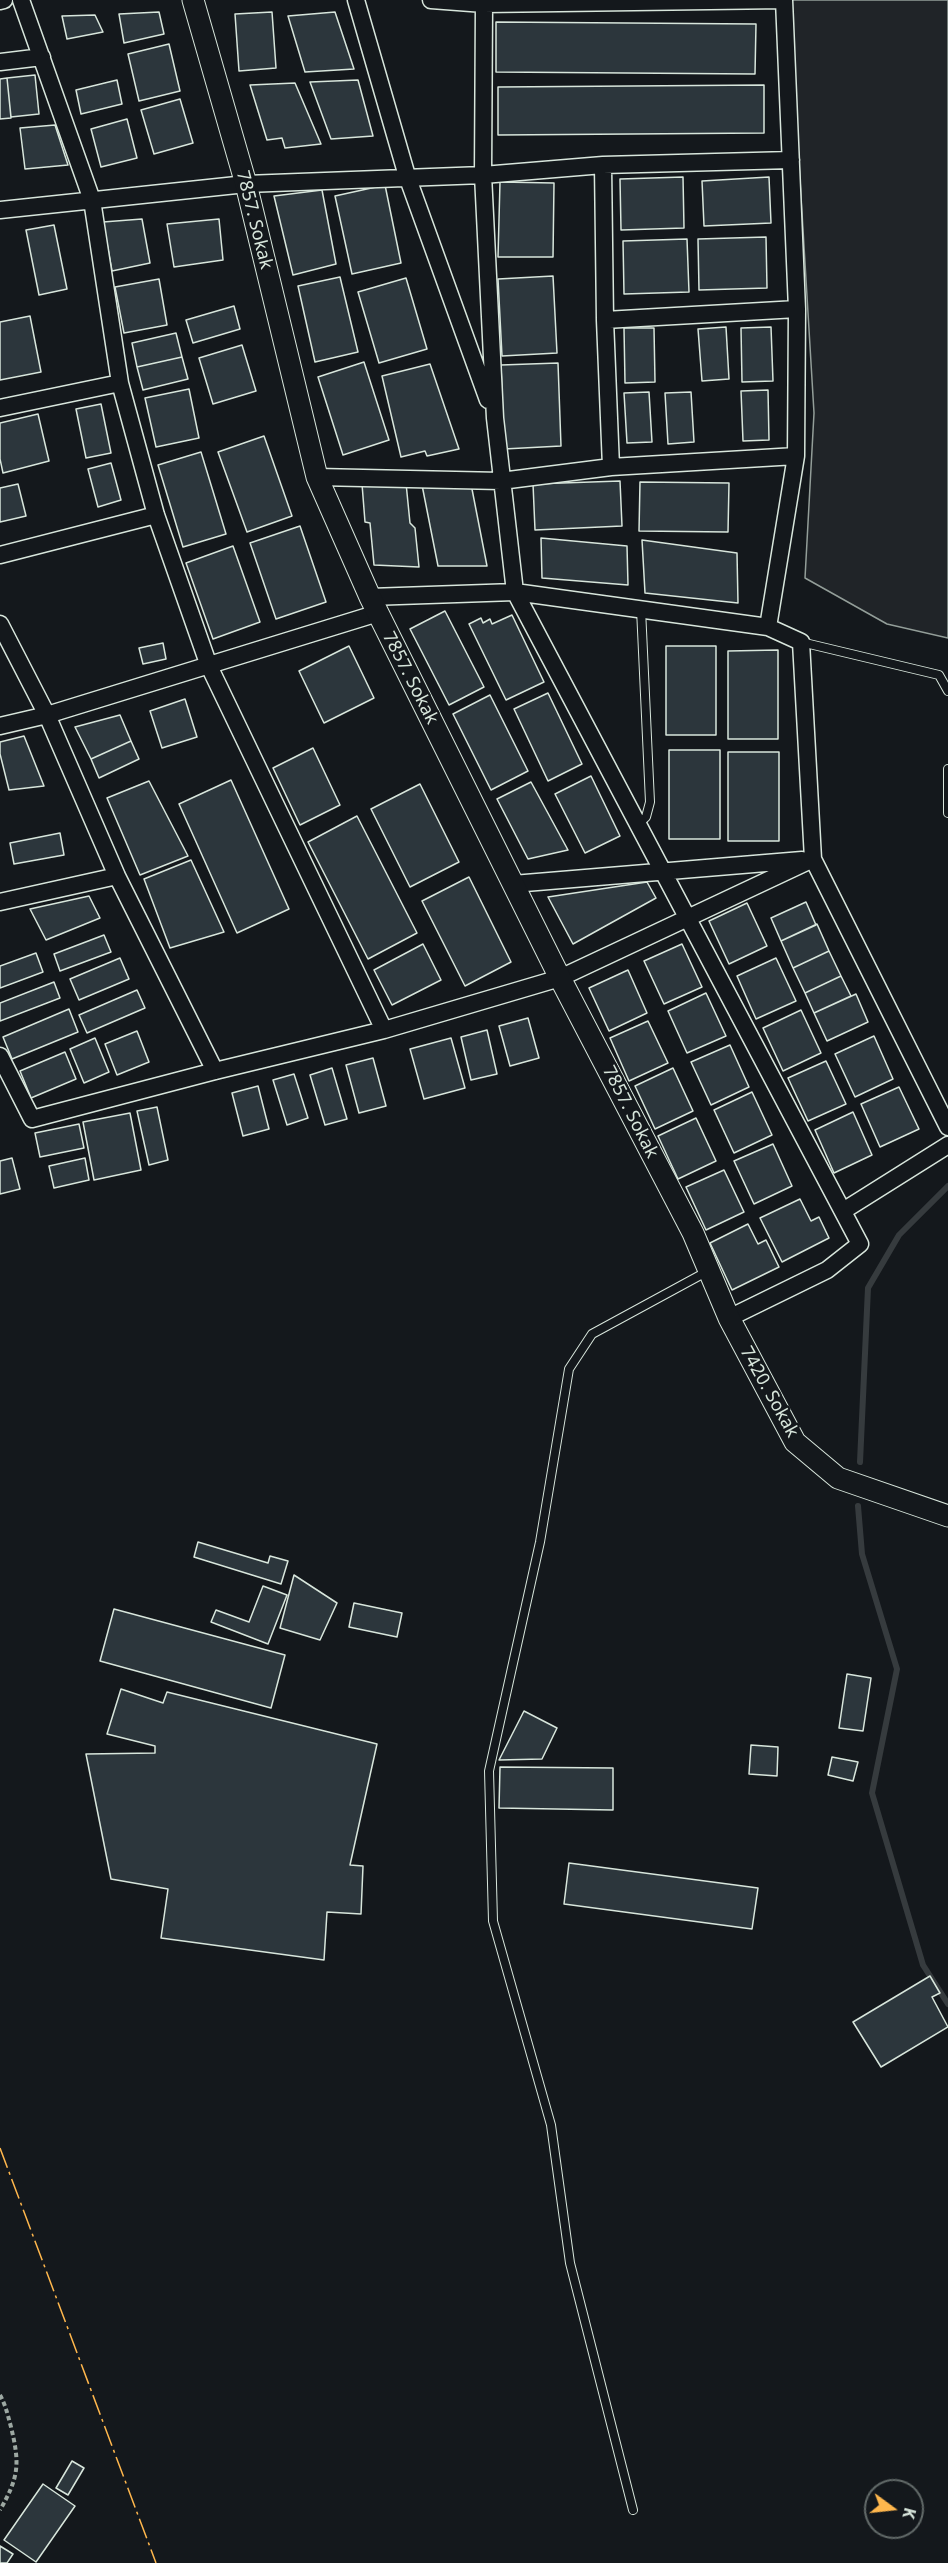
<!DOCTYPE html>
<html>
<head>
<meta charset="utf-8">
<style>
  body { margin:0 }
  #map { position:relative; width:948px; height:2563px; overflow:hidden; background:#14181c; font-family:"Noto Sans",sans-serif }
  canvas { display:block }
  .north { position:absolute; left:864px; top:2479px; width:60px; height:60px; box-sizing:border-box; background:#14181c; border:2px solid #626a69; border-radius:50%; rotate:105deg; font-size:16px; font-weight:700; line-height:24px; text-align:center; color:#d8e6dc }
  .north::after { content:''; display:block; margin:auto; width:21px; height:27px; background:#ffb74d; clip-path:polygon(50% 0,100% 100%,50% 72%,0 100%) }
</style>
</head>
<body>
<div id="map">
<canvas width="948" height="2563"></canvas>
<div class="north">K</div>
</div>
<script>
const context = document.querySelector('canvas').getContext('2d');
context.lineJoin = 'round';
function paint(path, color) {
  context.fillStyle = color;
  context.fill(path, 'evenodd');
}
function trace(path, color, width, dash) {
  context.strokeStyle = color;
  context.lineWidth = width;
  context.lineCap = dash ? 'butt' : 'round';
  context.setLineDash(dash || []);
  context.stroke(path);
}
function drawText(font, color, halo, rows, align = 'center') {
  context.font = font + ' "Noto Sans",sans-serif';
  context.lineWidth = 4.5;
  context.setLineDash([]);
  context.textBaseline = 'middle';
  context.strokeStyle = halo;
  context.fillStyle = color;
  for (const [text, x, y, turn = 0] of rows) {
    context.save();
    context.translate(x, y);
    context.rotate((+turn || 0) * Math.PI / 180);
    context.textAlign = isNaN(turn) ? turn : align;
    if (halo) context.strokeText(text, 0, 0);
    context.fillText(text, 0, 0);
    context.restore();
  }
}
const green = new Path2D(`
  M792,0h156v638l-61,-14 -82,-46 9,-165 -23,-384z`);
paint(green, '#202428');
trace(green, '#939e99', 1.5);
trace(new Path2D(`
  M860,1462l8,-174 31,-53 49,-49
  M858,1506l4,48 35,115 -25,124 51,172 25,39`), '#363b3e', 6);
const building = new Path2D(`
  M159,12l5,22 -40,9 -5,-29z
  M272,12l4,56 -37,3 -4,-57z
  M335,12l19,57 -49,3 -17,-56z
  M95,15l8,17 -36,7 -5,-23z
  M496,22l260,2 -1,50 -259,-2z
  M169,44l11,47 -41,10 -11,-47z
  M35,75l4,39 -28,3 -4,-39z
  M7,78l4,40 -11,1v-40z
  M117,80l5,24 -41,10 -5,-24z
  M358,80l15,56 -42,3 -21,-57z
  M295,83l26,61 -36,4 -3,-10 -15,2 -17,-55z
  M764,85v48l-266,2v-48z
  M180,99l13,44 -39,11 -13,-44z
  M127,119l10,39 -36,9 -10,-38z
  M55,125l13,40 -43,4 -5,-41z
  M683,177l1,51 -63,2 -1,-51z
  M769,177l2,46 -67,3 -2,-45z
  M500,182l54,1 -1,74h-55z
  M385,185l16,78 -49,11 -17,-78z
  M322,190l14,74 -43,11 -19,-79z
  M142,219l8,44 -38,8 -9,-49z
  M219,219l4,41 -49,7 -7,-43z
  M54,225l13,64 -28,6 -13,-65z
  M766,237l1,51 -68,2 -1,-51z
  M687,239l2,53 -65,2 -1,-53z
  M553,276l4,77 -55,3 -4,-77z
  M340,277l18,75 -43,10 -17,-76z
  M406,278l21,71 -48,14 -21,-71z
  M159,279l8,46 -43,8 -9,-46z
  M234,306l6,23 -47,14 -7,-23z
  M30,316l11,56 -41,8v-58z
  M726,327l3,52 -27,2 -4,-52z
  M771,327l2,54 -31,1 -1,-54z
  M624,328h30l1,54 -30,1z
  M176,333l6,24 -45,10 -5,-24z
  M242,345l14,46 -43,13 -14,-46z
  M182,357l6,22 -45,11 -6,-23z
  M364,362l25,78 -46,15 -25,-78z
  M558,363l3,83 -57,3 -3,-84z
  M430,364l29,85 -32,7 -2,-5 -24,6 -19,-81z
  M189,389l10,49 -43,9 -11,-49z
  M768,390l1,50 -26,1 -2,-50z
  M649,392l3,50 -25,1 -3,-50z
  M691,392l3,50 -26,2 -3,-51z
  M101,404l10,49 -25,5 -10,-49z
  M38,414l11,47 -46,12 -3,-14v-36z
  M264,436l28,80 -45,16 -29,-80z
  M201,452l25,82 -43,13 -25,-82z
  M111,463l10,37 -23,7 -10,-38z
  M620,481l2,45 -87,4 -2,-46z
  M640,482l89,1 -1,49 -89,-1z
  M406,483l4,40 5,5 4,39 -45,-2 -4,-42 -5,-1 -3,-38z
  M18,484l8,32 -26,6v-34z
  M471,484l16,82h-49l-16,-81z
  M300,526l26,76 -50,17 -26,-76z
  M541,538l86,8 1,39 -86,-7z
  M642,540l95,13 1,50 -93,-10z
  M233,546l27,76 -47,17 -27,-76z
  M445,611l39,76 -35,18 -39,-76z
  M512,615l32,67 -38,18 -37,-76 12,-6 2,5 7,-4 2,5z
  M163,643l3,16 -23,5 -4,-16z
  M349,646l25,52 -50,25 -25,-52z
  M666,646h50v89h-50z
  M778,650v89h-50v-88z
  M548,693l34,71 -34,17 -34,-72z
  M490,695l38,76 -37,19 -38,-76z
  M185,699l12,38 -35,11 -12,-37z
  M120,715l11,26 -40,18 -16,-32z
  M24,736l20,50 -35,4 -9,-36v-12z
  M131,741l8,18 -40,19 -8,-19z
  M313,748l27,57 -40,20 -27,-57z
  M669,750h51v89h-51z
  M728,752h51v89h-51z
  M591,776l29,60 -35,17 -30,-59z
  M231,780l58,129 -52,24 -58,-129z
  M149,781l39,75 -48,19 -33,-77z
  M531,782l37,68 -40,9 -31,-60z
  M420,784l39,78 -49,25 -39,-78z
  M357,816l60,117 -49,26 -60,-117z
  M60,833l4,22 -50,9 -4,-21z
  M191,860l33,72 -54,16 -26,-69z
  M469,877l42,85 -46,24 -43,-85z
  M647,882l9,16 -83,46 -25,-47z
  M89,896l11,22 -54,22 -16,-31z
  M806,902l10,23 -35,16 -10,-23z
  M747,903l20,43 -38,18 -20,-43z
  M817,924l12,27 -36,17 -12,-27z
  M104,935l7,17 -51,19 -6,-17z
  M423,944l18,36 -49,25 -18,-35z
  M682,944l20,43 -38,17 -20,-43z
  M829,951l12,25 -36,17 -12,-25z
  M36,953l7,19 -43,16v-22z
  M120,958l9,21 -50,21 -9,-21z
  M776,958l20,43 -40,18 -19,-43z
  M628,970l19,43 -38,18 -20,-43z
  M841,976l10,20 -37,17 -9,-20z
  M54,982l6,16 -60,23v-18z
  M137,990l8,18 -58,25 -8,-18z
  M706,993l20,43 -39,17 -19,-42z
  M856,994l12,28 -41,19 -13,-28z
  M69,1009l9,23 -66,27 -9,-22z
  M801,1010l20,43 -38,18 -20,-43z
  M528,1018l11,40 -29,8 -11,-40z
  M648,1021l20,42 -39,18 -19,-43z
  M487,1030l10,44 -26,6 -10,-43z
  M137,1031l12,31 -32,13 -12,-31z
  M874,1036l19,43 -38,18 -20,-43z
  M95,1038l14,34 -25,11 -14,-34z
  M451,1038l14,50 -41,11 -14,-50z
  M730,1045l19,42 -38,18 -20,-43z
  M65,1052l11,27 -45,19 -11,-27z
  M373,1058l13,48 -27,7 -13,-48z
  M826,1061l20,43 -38,17 -20,-43z
  M332,1068l15,51 -22,6 -15,-50z
  M673,1068l20,43 -38,18 -20,-43z
  M294,1074l14,44 -21,7 -14,-45z
  M258,1086l11,43 -26,7 -11,-43z
  M899,1087l20,42 -39,18 -19,-43z
  M752,1092l20,43 -38,18 -20,-43z
  M157,1107l11,53 -19,5 -12,-54z
  M853,1112l19,43 -38,18 -19,-43z
  M130,1113l11,57 -47,10 -11,-58z
  M696,1118l20,43 -38,18 -20,-43z
  M79,1124l5,24 -44,9 -5,-24z
  M773,1144l19,42 -38,18 -20,-43z
  M12,1158l8,31 -20,5v-33z
  M85,1158l4,22 -35,8 -5,-22z
  M724,1170l20,42 -38,18 -20,-43z
  M800,1199l11,22 8,-4 10,21 -47,24 -22,-44z
  M748,1224l10,20 8,-4 13,27 -47,23 -22,-47z
  M198,1542l70,21 2,-7 18,5 -7,23 -87,-27z
  M294,1575l43,28 -17,37 -40,-12z
  M263,1586l24,9 -19,49 -57,-22 5,-12 33,12z
  M354,1603l48,10 -5,24 -48,-10z
  M114,1609l171,46 -14,53 -171,-47z
  M847,1674l24,4 -8,53 -24,-3z
  M121,1689l42,14 4,-11 210,52 -27,121 13,1 -2,48 -34,-2 -3,48 -163,-22 7,-49 -57,-10 -25,-125 69,-1v-7l-48,-12z
  M524,1711l33,17 -15,31 -43,1z
  M751,1745l27,2 -1,29 -28,-2z
  M832,1757l26,5 -5,19 -25,-6z
  M500,1767l113,1v42l-114,-2z
  M569,1863l189,25 -6,41 -188,-25z
  M930,1976l10,17 -8,4 16,30 -67,40 -28,-45z
  M72,2461l12,7 -16,27 -12,-7z
  M43,2484l32,22 -39,56 -32,-22z
  M0,2546l13,8 -6,9h-7z`);
paint(building, '#2c363c');
trace(building, '#d8e6dc', 1.5);
const service = new Path2D(`
  M801,642l138,33 9,16
  M948,769v44
  M637,825l9,-8 4,-15 -9,-193
  M633,2510l-63,-247 -19,-138 -58,-204 -4,-150 51,-229 29,-173 23,-35 116,-63`);
const minor = new Path2D(`
  M21,0l71,200 28,183 36,132 53,151 175,364
  M356,0l51,176 81,224
  M431,0l53,4 300,-4 13,309 -1,147 -28,171
  M0,1l4,-1
  M484,4l-1,171 12,243 20,174 345,652 -33,26 -98,48
  M0,62l42,-5
  M603,165l2,155 6,147
  M0,210l246,-26 237,-9 120,-10 188,-5
  M605,320l192,-11
  M0,408l120,-25
  M317,477l184,4 110,-14 185,-11
  M0,555l156,-40
  M370,597l145,-5 253,35 33,15 12,217 135,268
  M0,624l47,91 70,161 98,195
  M0,726l47,-11 331,-102
  M513,884l289,-24
  M0,902l117,-26
  M0,1056l32,63 183,-48 169,-41 176,-52 253,-119
  M843,1211l105,-66`);
const tertiary = new Path2D(`
  M193,0l53,184 71,293 53,120 190,381 133,255 36,85 66,124 43,36 110,38`);
trace(service, '#d8e6dc', 10);
trace(minor, '#d8e6dc', 19);
trace(tertiary, '#d8e6dc', 23);
trace(new Path2D(`
  M0,2395c6,11 8,21 11,32 9,37 8,50 -11,83`), '#9da8a2', 4, [4.5, 3]);
trace(service, '#14181c', 8);
trace(minor, '#14181c', 16);
trace(tertiary, '#14181c', 21);
trace(new Path2D(`
  M0,2148l156,415`), '#ffb74d', 1.5, [21, 4.5, 3, 4.5]);
drawText('18px', '#d8e6dc', '#14181c', [
  ["7857. Sokak",254,220,76],
  ["7857. Sokak",410,678,63],
  ["7857. Sokak",630,1112,63],
  ["7420. Sokak",769,1392,61]
]);
</script>
</body>
</html>
